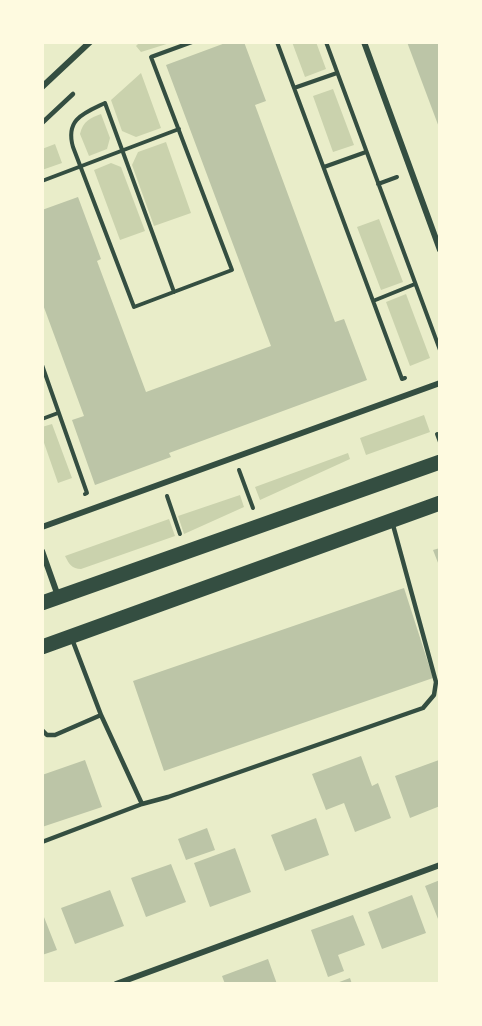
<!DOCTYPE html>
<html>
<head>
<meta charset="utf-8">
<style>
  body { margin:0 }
  #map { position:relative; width:482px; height:1026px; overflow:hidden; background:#e9edc9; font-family:"PT Sans",sans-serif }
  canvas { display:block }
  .frame { position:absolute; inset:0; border:44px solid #fefae0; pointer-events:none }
</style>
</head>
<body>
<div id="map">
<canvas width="482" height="1026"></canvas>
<div class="frame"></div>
</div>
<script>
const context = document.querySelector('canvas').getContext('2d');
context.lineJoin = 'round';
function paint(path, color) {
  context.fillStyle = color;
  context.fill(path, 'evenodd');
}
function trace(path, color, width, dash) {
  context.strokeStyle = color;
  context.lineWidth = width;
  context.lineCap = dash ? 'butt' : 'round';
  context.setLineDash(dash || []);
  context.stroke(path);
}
paint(new Path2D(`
  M140,42h33l-32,10 -5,-6z
  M292,42h24l10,27 -21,8z
  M141,73l20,55 -25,9 -14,-6 -11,-31z
  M333,89l21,56 -21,7 -20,-56z
  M101,114l9,24 -3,11 -18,7 -9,-22c3,-13 10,-16 21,-20z
  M166,142l25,71 -37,13 -22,-61 6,-13z
  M55,144l7,19 -20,7v-21z
  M111,163l10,4 24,64 -25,9 -26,-70z
  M379,219l24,63 -22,8 -24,-63z
  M406,294l24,64 -20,8 -24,-64z
  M424,415l6,17 -64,23 -6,-17z
  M52,424l20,54 -14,5 -16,-46v-10z
  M348,453l2,6 -90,41 -5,-13z
  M240,495l4,12 -60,27 -6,-18z
  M169,519l6,17 -94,33c-9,0 -12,-5 -16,-13z`), '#cad2ad');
paint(new Path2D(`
  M228,42h16l22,59 -11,4 80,217 9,-3 23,61 -198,73 2,4 -76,28 -23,-65 12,-4 -42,-114v-92l36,-13 23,62 -4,2 49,131 125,-46 -105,-281z
  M407,42h33v88z
  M440,548v20l-7,-18z
  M404,588l29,90 -269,93 -31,-90z
  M361,756l11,30 6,-3 13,35 -36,14 -11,-29 -18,7 -14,-36z
  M85,760l17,47 -60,20v-52z
  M439,760l1,46 -30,12 -15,-42z
  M316,818l13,37 -44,16 -14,-36z
  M207,828l8,22 -29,10 -8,-21z
  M235,848l16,44 -41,15 -16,-44z
  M171,864l15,38 -40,15 -15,-39z
  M440,880v44l-15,-38z
  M110,890l14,36 -49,18 -14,-36z
  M412,895l14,38 -44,16 -14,-37z
  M42,912l15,38 -15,5z
  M353,915l12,30 -27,10 6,16 -16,6 -17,-47z
  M268,959l9,25h-52l-3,-8z
  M350,978l2,6h-18z`), '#bcc5a7');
trace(new Path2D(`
  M277,42l125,337 3,-1
  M326,42l114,308
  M294,88l43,-15
  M324,167l42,-15
  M42,181l137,-52
  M378,184l19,-7
  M174,292l-69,-189c-21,10 -40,16 -32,44l61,160 98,-37 -81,-213 41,-15
  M373,301l42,-17
  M42,365l45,128 -2,1
  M42,419l16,-6
  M437,434l3,8
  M239,470l14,38
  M167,496l13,38`), '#344e41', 4);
trace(new Path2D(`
  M42,123l31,-29
  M72,639l29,76 41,89
  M42,730l5,5h8l46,-20
  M42,842l100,-38 26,-7 255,-89 11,-13 2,-13 -43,-157`), '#344e41', 4.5);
trace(new Path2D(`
  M364,42l76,208
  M42,87l48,-45
  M42,527l398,-144
  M42,551l16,45
  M116,984l324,-119`), '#344e41', 6);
trace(new Path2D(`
  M42,603l398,-141
  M42,647l398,-144`), '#344e41', 15);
</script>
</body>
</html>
